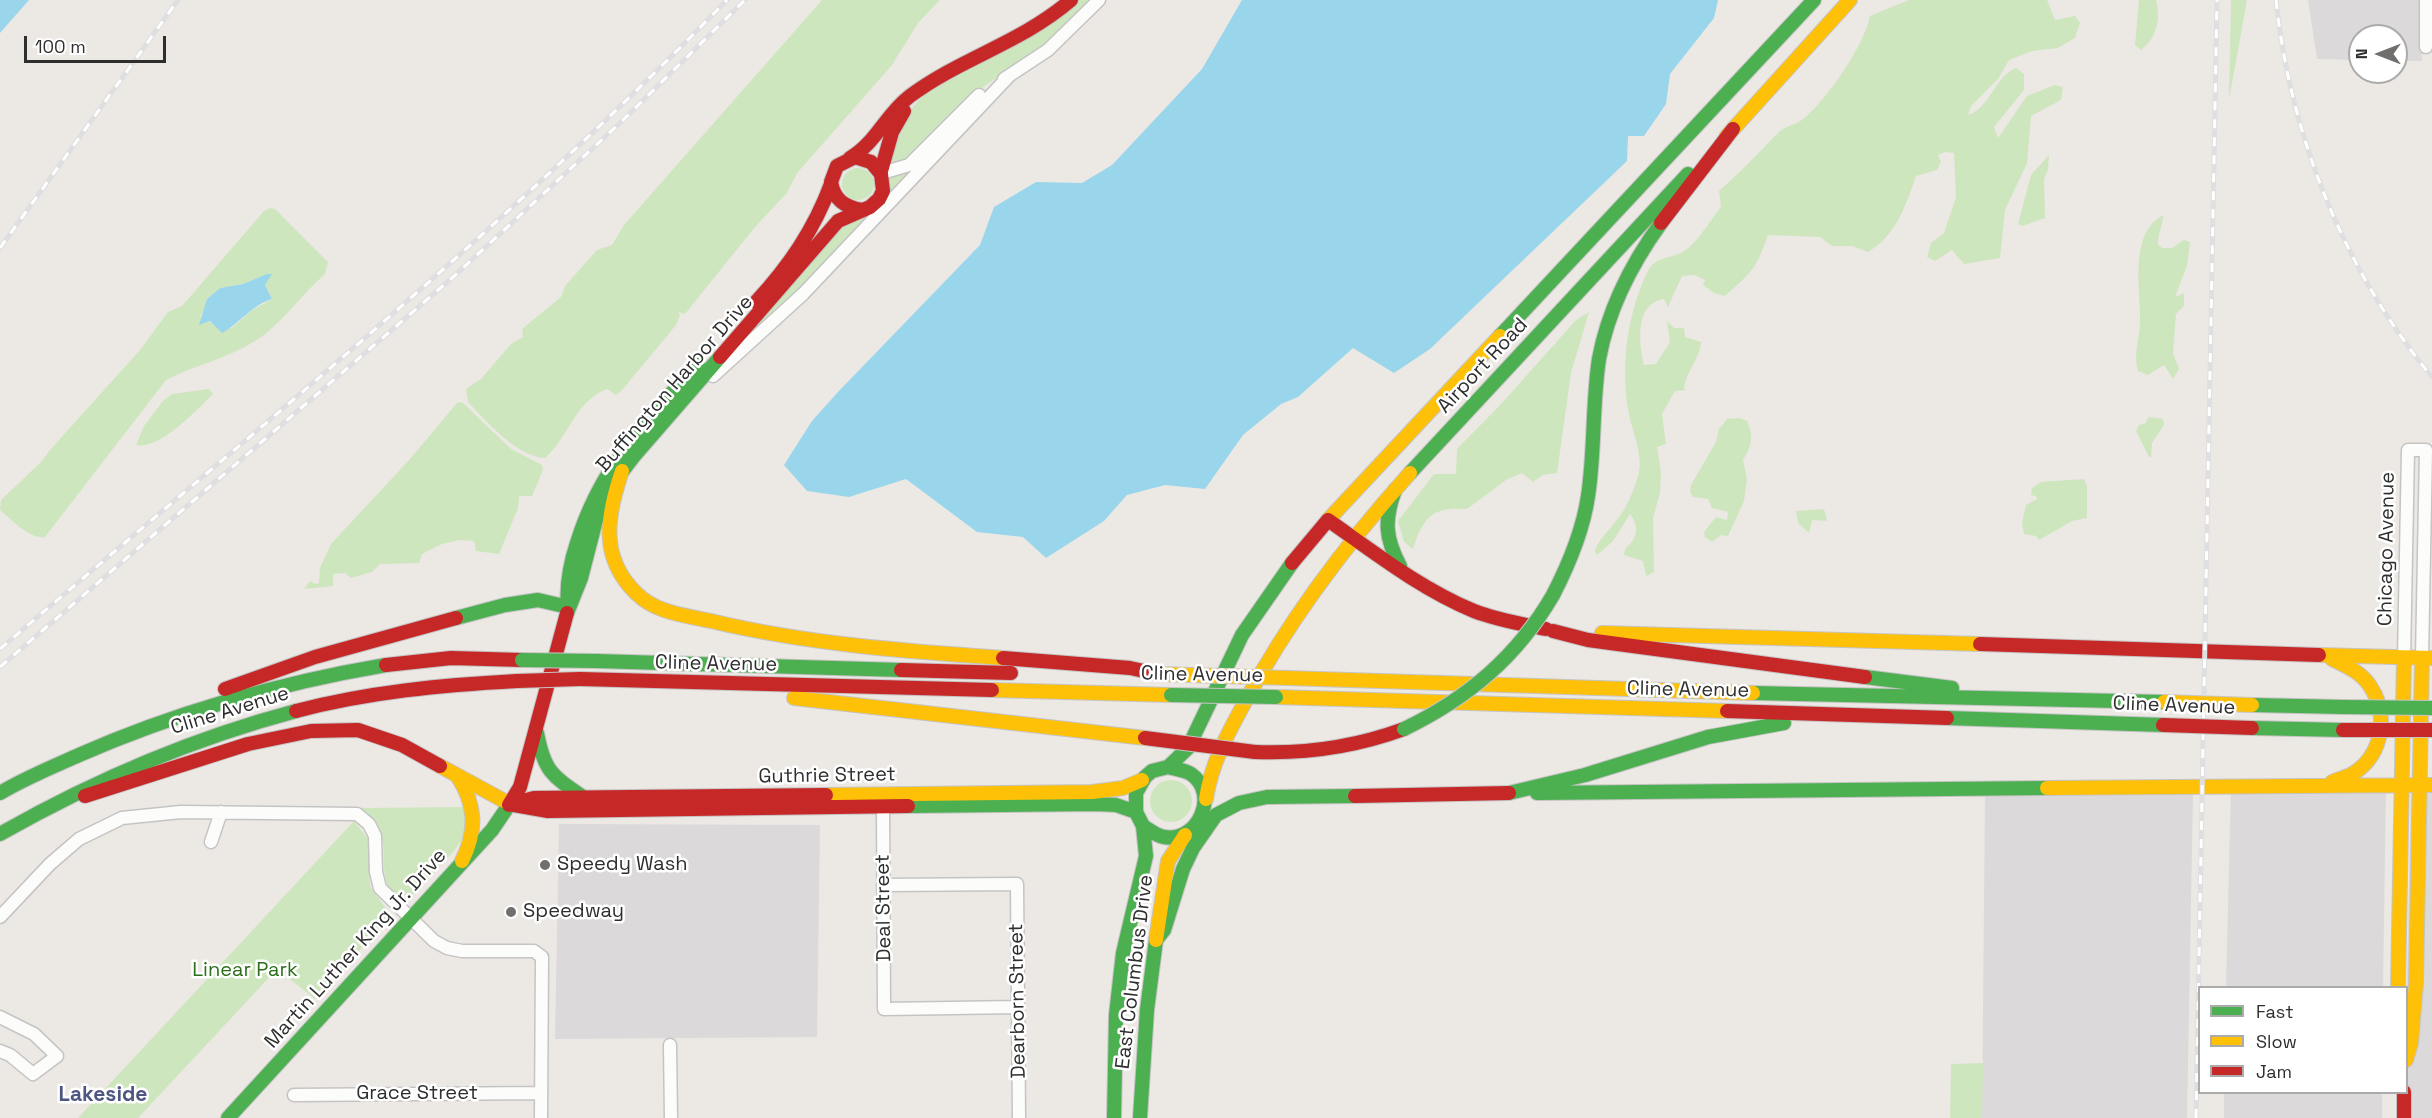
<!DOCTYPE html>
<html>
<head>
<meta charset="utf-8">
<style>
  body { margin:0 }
  #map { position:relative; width:2432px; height:1118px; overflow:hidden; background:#ece8e4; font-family:"Space Grotesk",sans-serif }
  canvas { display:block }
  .legend { position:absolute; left:2198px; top:986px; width:210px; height:108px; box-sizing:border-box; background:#fff; border:2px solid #ababab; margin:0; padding:8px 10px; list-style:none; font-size:18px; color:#2e2e2e }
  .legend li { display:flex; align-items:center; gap:12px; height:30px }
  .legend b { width:30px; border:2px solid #ababab }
  .north { position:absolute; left:2348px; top:24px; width:60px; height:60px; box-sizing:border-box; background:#fff; border:2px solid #ababab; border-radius:50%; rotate:270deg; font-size:16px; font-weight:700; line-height:24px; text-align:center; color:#2e2e2e }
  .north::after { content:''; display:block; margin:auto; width:21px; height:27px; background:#706f6e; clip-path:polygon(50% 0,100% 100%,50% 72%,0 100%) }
  .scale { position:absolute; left:24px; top:36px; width:142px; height:27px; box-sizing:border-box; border:3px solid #2e2e2e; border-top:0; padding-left:8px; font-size:18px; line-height:21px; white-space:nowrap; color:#2e2e2e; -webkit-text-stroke:4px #fff; paint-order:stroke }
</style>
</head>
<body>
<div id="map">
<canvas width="2432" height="1118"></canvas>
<ul class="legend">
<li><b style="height:8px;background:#4caf50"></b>Fast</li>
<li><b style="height:8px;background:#ffc107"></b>Slow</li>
<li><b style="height:8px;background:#c62828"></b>Jam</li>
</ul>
<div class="north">N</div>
<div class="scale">100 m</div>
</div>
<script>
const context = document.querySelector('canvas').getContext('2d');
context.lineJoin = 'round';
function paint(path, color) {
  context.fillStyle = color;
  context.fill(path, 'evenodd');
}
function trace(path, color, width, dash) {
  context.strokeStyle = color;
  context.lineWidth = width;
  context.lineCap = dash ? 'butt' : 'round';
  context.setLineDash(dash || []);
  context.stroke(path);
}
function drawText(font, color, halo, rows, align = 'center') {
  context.font = font + ' "Space Grotesk",sans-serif';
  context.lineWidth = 5;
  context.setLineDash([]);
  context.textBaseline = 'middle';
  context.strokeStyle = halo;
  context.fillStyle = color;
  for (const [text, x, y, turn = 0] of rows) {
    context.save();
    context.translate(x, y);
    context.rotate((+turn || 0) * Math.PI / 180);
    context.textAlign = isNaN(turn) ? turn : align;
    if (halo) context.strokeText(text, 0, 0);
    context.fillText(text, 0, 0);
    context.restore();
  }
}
paint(new Path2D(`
  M2308,0h115l-1,61h-26v-25h-36v24l-43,-1z
  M2432,785v333h-28l7,-332z
  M2231,786h155l-3,201 -157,1z
  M2193,795l-6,323h-205l3,-322z
  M559,824l261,1 -3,212 -262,2z
  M2224,1093h158v25h-158z`), '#dcd9db');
paint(new Path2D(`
  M822,0h118l-22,23 -26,42 -94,107 -12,22 -31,33 -70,87 -7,-2 2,3 -4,10 -54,65 -6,5 -9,-6c-32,12 -38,48 -62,69 -28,-1 -59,-37 -77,-56l-2,-13 15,-10 30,-35 12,-7 -1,-8 39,-32 4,-11 32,-36 15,-5 12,-20z
  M1079,0h12l-39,38 -77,55 -63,65 -24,5c6,-26 17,-51 37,-69z
  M1909,0h138l8,20 20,-4 5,7 -5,15 -17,10 -26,3 -23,9 -11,19 -27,27 -3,9c23,-8 27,-39 48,-47l8,6v16l-30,37 4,11 29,-42 28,-11 8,2 -2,13 -30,16 -4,47 -22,47 -5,48 -36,6 -12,-14 -17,11 -8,-4 4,-14 13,-10 12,-36 -2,-44 -9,-1 -7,3 3,7 -4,8 -21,6c-10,29 -20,60 -48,76l-16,-6h-20l-12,-9 -52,-2c-12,34 -16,37 -43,61l-11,-3 -11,-8 2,-5 -11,-5 -12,1 -14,31 -4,-8c-30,5 -25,44 -20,66l12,-1 14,-22 -3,-21 7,7h10l1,9 16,5c-1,16 -14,28 -17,46l2,2 -11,1 -13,23 4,30 -9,3 4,25 -1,21 -7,25 1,54 -8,4 -3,-15 -19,-6 1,-6c12,-10 15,-22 5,-35l-17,27 -16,14 -2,-5c6,-14 16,-21 24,-33 10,-13 16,-30 20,-45 4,-17 -7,-41 -10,-58 -9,-46 -2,-101 19,-143 8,-16 26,-12 38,-21 14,-11 24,-30 35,-43l-2,-16c22,-19 40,-39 60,-59 6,-6 17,-7 24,-13 23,-18 62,-75 67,-103z
  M2139,0h17c5,19 1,37 -15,50l-6,-5z
  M2231,0h16l-18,100z
  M2049,155l-1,15 -4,9 1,39 -23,8 -4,-2 13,-49z
  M842 184a16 16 0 1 1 32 0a16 16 0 1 1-32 0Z
  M911,170l2,2 -87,94 -98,90 107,-124 21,-16 32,-41h12z
  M270,208l5,1 53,53 -3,12c-23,20 -45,52 -70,67 -28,18 -60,24 -89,39l-121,157c-14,3 -35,-18 -45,-27l1,-10 41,-39 8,-11 90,-100 28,-38 14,-6 82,-95zM267,275h3l-5,10 7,14 -21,12 -19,17 -16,-2 -16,-10 6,-7 1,-10 13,-11 23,-4z
  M2163,215c0,10 -5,18 -5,29l4,4h10l12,-8 6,2 -3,24 -12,31 9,-4v13l-8,8 -3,39 6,16 -6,10 -9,-14 -16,10 -10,-4c-5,-17 1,-29 2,-46 2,-33 -13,-90 23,-110z
  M1589,312l-18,61 -14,100 -14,2 -10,7 -11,-9 -16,7 -39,29c-34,-2 -43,6 -54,40l-9,-7 -6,-21 36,-47h22l1,-25 46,-47 73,-82z
  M209,389l4,5c-17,17 -54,56 -77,51l8,-19 19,-25 9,-7z
  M462,402l49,47 31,16 1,5 -11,26h-13l-1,12 -19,46 -23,-3 -2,-10 -15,-1 -17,4 -20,10 -3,9 -39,1 -8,8 -21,6 -6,-5 -12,1v12l-29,3 6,-8 5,3 4,-1 1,-15 11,-24 79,-85 47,-56z
  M2148,417l15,2 1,6 -12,18 -1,14h-2l-13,-26 3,-6 7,-2z
  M1740,418l7,3c7,15 5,25 -4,39l4,19 -3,22 -16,35 -7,-1 -9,7 -7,-5 -1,-5 12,-15 11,3 1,-8 -16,-4 -4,-9 -15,-2 -3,-5 1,-7 25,-43 3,-13 8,-10z
  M2084,479l3,7v32l-15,3 -33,19 -3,-4 -12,-2 -2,-11 4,-18 11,-6 -1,-3 -5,-1 1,-7 9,-6z
  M1824,509l3,12 -15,-1 -3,13 -11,-10 -2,-12z
  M1150 801a21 21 0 1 1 42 0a21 21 0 1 1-42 0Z
  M466,807v26l-12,18 -42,45 -20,-2c-19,-32 7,-61 -32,-86z
  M354,821l14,18 2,47 17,24 2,8 -74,81 -38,-30 -139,149h-60z
  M1983,1063l-1,55h-32l1,-54z`), '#cee6be');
paint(new Path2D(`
  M0,0h29l-29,33z
  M1242,0h476l-4,18 -44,56 -4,30 -22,32h-16l-1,25 -197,188 -36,24 -41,-25 -55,49 -17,7 -38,31 -38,54 -40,-4 -38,10 -23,26 -58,37 -23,-21 -46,-5 -71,-53 -57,18 -42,-6 -23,-26 28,-44 26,-29 142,-147 14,-38 42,-25 46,1 30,-18 90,-96z
  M267,274h5l-7,11 7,14c-20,6 -33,25 -50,34l-12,-12 -11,4 8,-26 13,-11 23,-4z`), '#99d6ec');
const street = new Path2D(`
  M2426,47v-47
  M1004,79l44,-29 51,-50
  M882,173l27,-8 70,-70
  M713,376l90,-82 207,-219
  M2404,658l4,-208h18l-4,208
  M883,806l1,203 134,-2
  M211,842l10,-30
  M883,885l134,-1 2,234
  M0,917l50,-53 29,-25 43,-21 59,-6 176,2 12,10 6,12 1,36 4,16 54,53 13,7 15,3h72l8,6 -1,161
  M0,1017l34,17 23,22 -24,18 -23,-19 -10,-4
  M670,1045l1,73
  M294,1095l247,-2`);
const fast = new Path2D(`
  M1500,336l314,-336
  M1410,473l278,-299
  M1395,490c-11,30 -10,48 5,76
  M1553,595c16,-31 30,-64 35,-99 7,-45 4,-91 11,-137 9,-49 33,-96 62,-136
  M568,607c-2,-22 2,-43 9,-64 23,-75 68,-122 121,-178
  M567,613l14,-35 16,-62 13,-29 24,-31 86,-99
  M456,618l49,-13 33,-5 30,7
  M596,661l305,9
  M1865,677l87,11
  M1753,693l411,9
  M2252,705l91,2
  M1947,718l216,7
  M2252,728l91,2
  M537,733c7,38 15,43 46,64
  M0,793c25,-15 52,-26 79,-38 98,-43 201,-72 307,-90
  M1509,793l76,-18 123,-38 76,-14
  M1537,793l510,-5
  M908,806l188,-2 20,1 20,7
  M1143,826c6,4 14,10 21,11 34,6 56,-43 27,-63 -6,-4 -16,-5 -23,-7
  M0,834c95,-54 191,-95 296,-123
  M228,1118l264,-288 17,-25
  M1114,1118l2,-103 7,-62 23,-97 -3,-30 -7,-14v-19l9,-16 7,-6 16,-4 20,-19 54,-113 50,-72
  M1140,1118l7,-108 9,-70 8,-10 19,-61 10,-21 23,-33 23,-12 28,-6 88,-1`);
const slow = new Path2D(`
  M1726,137l124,-137
  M622,471c-15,44 -23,86 14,122 20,20 48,22 75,28 96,23 193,30 292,37
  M1328,520l172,-184
  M1602,633l378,11
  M2319,655l113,3
  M2332,659c14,7 29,13 38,27 19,28 13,68 -16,87 -7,4 -15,6 -22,9
  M1287,678l466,15
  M992,690l179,5
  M1276,697l451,14
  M794,698l351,40
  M440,766l70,38
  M458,777c18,28 19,54 4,84
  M2047,788l385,-3
  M826,795l266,-3 31,-4 19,-8
  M1206,799c5,-35 22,-66 39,-97 45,-84 102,-159 165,-229
  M1156,940l12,-79 17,-26
  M2398,988l6,-330
  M2406,1060l5,-17 5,-59 6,-326`);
const jam = new Path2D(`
  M850,158c26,-15 36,-44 60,-62 51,-38 111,-53 161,-96
  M881,171l11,-39 12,-21
  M1661,223l72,-94
  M756,302c33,-36 58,-72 75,-118
  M720,357l118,-136 32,-14 9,-8 4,-8 -2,-17 -10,-12 -16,-5 -18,9 -6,16c3,18 14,25 31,28
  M1292,563l36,-43c47,33 93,69 146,91 23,9 48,13 72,18
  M1553,631l35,9 277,37
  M1980,644l339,11
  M1003,658l127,10 28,6
  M386,665l65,-7 71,2
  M901,670l110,3
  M580,679l412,11
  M225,689l90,-32 141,-39
  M296,711c72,-19 146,-26 221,-30
  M1727,711l220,7
  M1255,752c52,2 100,-5 149,-23
  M85,796l163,-52 63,-13 47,-1 44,15 38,21
  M1355,796l154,-3
  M510,804l24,-6 292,-3
  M509,805l11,-18 47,-174
  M514,805l34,6 360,-5
  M2404,1092v26`);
trace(street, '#c5c4c5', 15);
trace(fast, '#c5c4c5', 16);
trace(slow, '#c5c4c5', 16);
trace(jam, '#c5c4c5', 16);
trace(street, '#fcfcfb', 12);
trace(fast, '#4caf50', 14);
trace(slow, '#ffc107', 14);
trace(jam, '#c62828', 14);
const rail = new Path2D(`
  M2276,0c14,136 69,272 156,377
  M0,248l178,-248
  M0,649c246,-211 501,-416 727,-649
  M0,667l451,-388 169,-156 125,-123
  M2196,1118l21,-1118`);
trace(rail, '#dfdfe1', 5);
trace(rail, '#fff', 3, [9]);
const fastBridge = new Path2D(`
  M522,660l74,1
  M1171,695l105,2
  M2343,707l89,1
  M1404,729c64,-31 113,-72 149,-134`);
const slowBridge = new Path2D(`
  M1158,674l129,4
  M2164,702l88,3`);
const jamBridge = new Path2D(`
  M517,681l63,-2
  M2163,725l89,3
  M2343,730h89
  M1145,738l110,14`);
trace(fastBridge, '#c6c5c4', 16, []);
trace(slowBridge, '#c6c5c4', 16, []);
trace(jamBridge, '#c6c5c4', 16, []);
trace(fastBridge, '#4caf50', 14);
trace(slowBridge, '#ffc107', 14);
trace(jamBridge, '#c62828', 14);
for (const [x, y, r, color] of [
  [545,865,6,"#706f6e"],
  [511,912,6,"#706f6e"]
]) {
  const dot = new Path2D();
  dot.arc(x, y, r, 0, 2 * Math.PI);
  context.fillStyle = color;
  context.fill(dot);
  trace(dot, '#fff', 2);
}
drawText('20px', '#2e2e2e', '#fff', [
  ["Airport Road",1483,366,-47],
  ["Buffington Harbor Drive",675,384,-49],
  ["Chicago Avenue",2387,549,-89],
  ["Cline Avenue",716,664,1],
  ["Cline Avenue",1202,675,1],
  ["Cline Avenue",1688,690,1],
  ["Cline Avenue",2174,706,2],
  ["Cline Avenue",230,711,-17],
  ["Guthrie Street",827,776,-1],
  ["Deal Street",884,908,-91],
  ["Martin Luther King Jr. Drive",356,949,-48],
  ["East Columbus Drive",1135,972,-83],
  ["Dearborn Street",1018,1001,-91],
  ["Grace Street",417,1094]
]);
drawText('20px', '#2e2e2e', '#fff', [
  ["Speedy Wash",557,865],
  ["Speedway",523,912]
], 'left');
drawText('20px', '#2c6e1b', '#fff', [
  ["Linear Park",245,971]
]);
drawText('bold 21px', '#4d5680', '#fff', [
  ["Lakeside",103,1095]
]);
</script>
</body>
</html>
